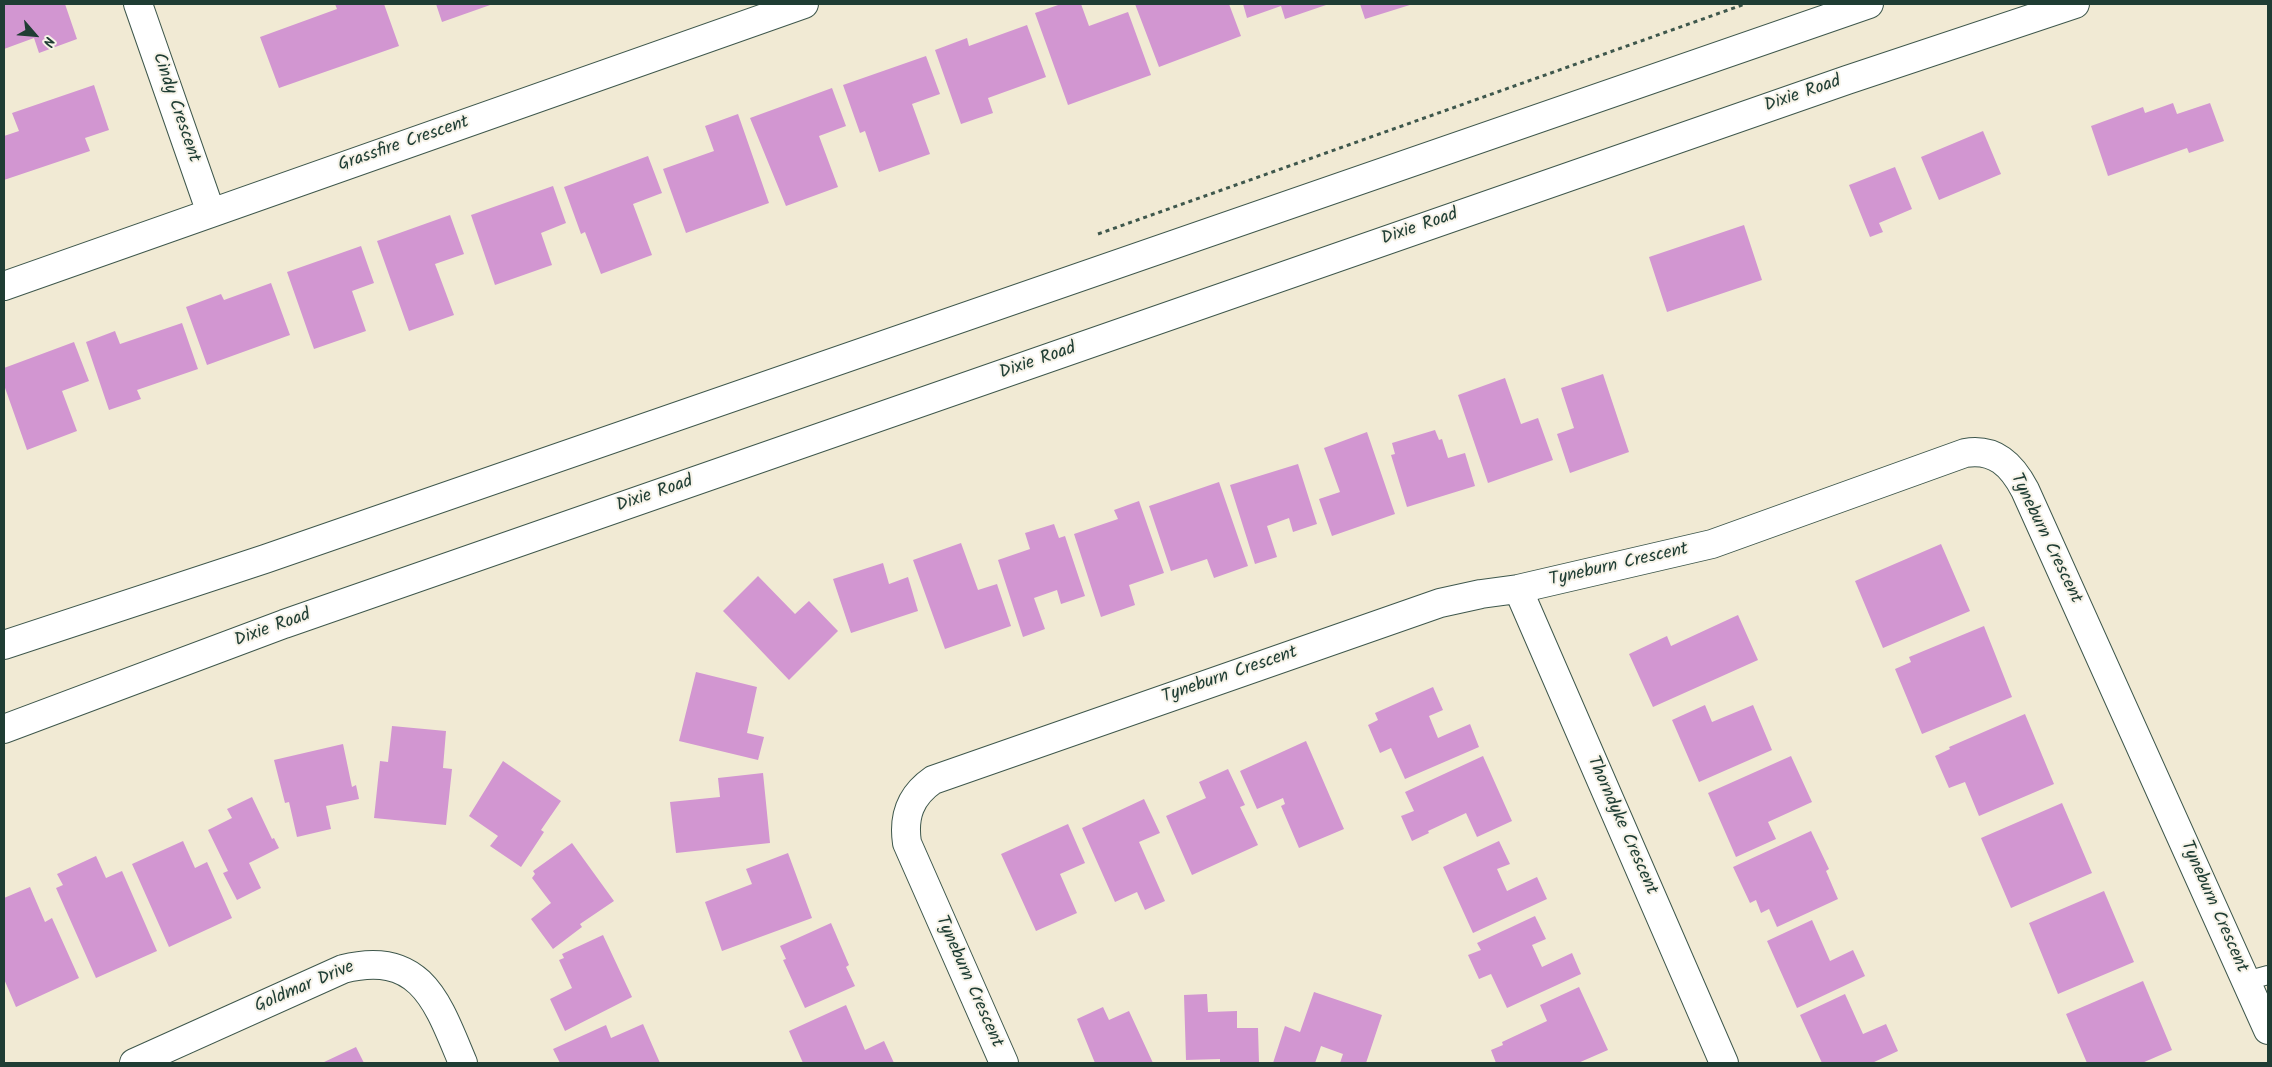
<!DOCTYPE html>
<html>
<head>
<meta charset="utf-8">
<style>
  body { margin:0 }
  #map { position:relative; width:2272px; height:1067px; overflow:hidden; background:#f1ead4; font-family:Kalam,sans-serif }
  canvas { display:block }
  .frame { position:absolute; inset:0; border:5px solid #1f3d34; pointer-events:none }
  .north { position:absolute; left:10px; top:10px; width:50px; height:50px; -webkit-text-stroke:4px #f7f3e8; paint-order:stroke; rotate:117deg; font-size:14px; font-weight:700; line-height:20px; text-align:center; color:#1f3d34 }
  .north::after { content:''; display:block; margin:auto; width:18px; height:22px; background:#1f3d34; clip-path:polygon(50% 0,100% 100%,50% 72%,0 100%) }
</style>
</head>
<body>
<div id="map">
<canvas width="2272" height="1067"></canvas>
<div class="frame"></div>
<div class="north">N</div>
</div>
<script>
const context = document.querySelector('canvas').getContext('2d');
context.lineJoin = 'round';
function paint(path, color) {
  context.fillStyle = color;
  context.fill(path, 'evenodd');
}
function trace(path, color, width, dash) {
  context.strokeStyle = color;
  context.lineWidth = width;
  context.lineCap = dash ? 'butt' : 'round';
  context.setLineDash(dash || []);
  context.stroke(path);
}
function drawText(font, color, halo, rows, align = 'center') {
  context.font = font + ' Kalam,sans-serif';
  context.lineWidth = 4;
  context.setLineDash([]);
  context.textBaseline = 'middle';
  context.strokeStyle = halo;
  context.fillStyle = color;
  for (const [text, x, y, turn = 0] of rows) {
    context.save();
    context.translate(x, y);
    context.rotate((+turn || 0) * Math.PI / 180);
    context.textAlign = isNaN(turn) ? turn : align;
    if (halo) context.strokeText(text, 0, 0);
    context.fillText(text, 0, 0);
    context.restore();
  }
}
paint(new Path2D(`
  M4,4h61l12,35 -38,14 -5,-15 -30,11z
  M335,4h49l15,42 -120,42 -19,-51 77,-28z
  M436,4h57l-51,18z
  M1061,4h20l8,22 39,-14 23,63 -83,30 -33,-92z
  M1135,4h94l12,32 -82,31z
  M1243,4h86l-44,15 -4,-13 -34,12z
  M1360,4h53l-48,15z
  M1027,25l19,52 -58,21 5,15 -32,11 -26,-74 32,-12 2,8z
  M926,56l14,38 -28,10 18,50 -51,18 -14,-41 -5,2 -17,-48z
  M94,85l15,45 -24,8 5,13 -86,29v-44l15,-5 -7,-18z
  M832,88l14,38 -27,10 19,51 -52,19 -36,-88z
  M2173,103l4,11 33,-11 14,38 -35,12 -2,-5 -79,28 -17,-50 52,-19 2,6z
  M738,114l31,89 -83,30 -23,-64 51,-18 -9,-25z
  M1983,131l18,43 -62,26 -18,-43z
  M648,156l14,37 -29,11 19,51 -51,19 -16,-42 -4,2 -17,-47z
  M1895,167l17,42 -33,14 4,9 -13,5 -21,-52z
  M553,186l13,37 -25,10 11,32 -57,20 -24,-70z
  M450,215l14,39 -29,10 19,51 -45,16 -32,-90z
  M1744,225l18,55 -95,32 -18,-55z
  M361,246l13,37 -22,8 14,40 -52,18 -27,-77z
  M271,283l19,52 -83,30 -21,-58 35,-13 3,6z
  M182,323l16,46 -61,21 4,9 -32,11 -23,-68 29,-11 5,13z
  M74,342l15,39 -27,10 15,40 -50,19 -23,-65v-17z
  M1603,374l26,78 -59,21 -13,-39 17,-6 -13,-40z
  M1505,378l16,46 17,-6 15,42 -65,23 -30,-88z
  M1435,430l4,10 3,-1 6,19 17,-5 10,33 -68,21 -16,-52 4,-1 -3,-11z
  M1367,432l28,82 -63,22 -13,-37 21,-7 -16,-44z
  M1298,464l19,60 -24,8 -4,-14 -22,8 10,31 -22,7 -25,-79z
  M1219,482l29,84 -34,12 -7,-19 -36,12 -22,-65z
  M1139,501l25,72 -35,12 6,20 -34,12 -27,-83 44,-15 -4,-9z
  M1054,524l5,14 6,-2 20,60 -24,8 -4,-14 -23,8 11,31 -22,8 -25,-77 32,-11 -5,-16z
  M961,543l17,47 19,-6 14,42 -66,23 -32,-89z
  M1941,544l29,67 -87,37 -28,-67z
  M883,563l6,21 19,-7 10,34 -67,22 -18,-54z
  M758,576l37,38 14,-13 29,30 -49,49 -66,-69z
  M1738,615l20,45 -105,47 -24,-53 38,-18 4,10z
  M1984,626l28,71 -90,37 -27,-65 16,-7 -2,-5z
  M696,672l61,15 -10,46 17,4 -6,23 -79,-19z
  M1433,687l10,23 -14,6 9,22 32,-14 9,23 -74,32 -14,-31 -11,5 -12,-28 10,-5 -3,-7z
  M1705,705l7,17 41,-17 19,45 -73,32 -27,-62z
  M2025,714l29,70 -75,32 -14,-34 -16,6 -14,-32 15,-7 -1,-2z
  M392,726l54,5 -3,37 9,1 -6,56 -72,-7 6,-57 8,1z
  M1306,741l38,88 -45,19 -18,-42 4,-2 -2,-6 -26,11 -17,-38z
  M343,744l9,43 4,-2 3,14 -33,7 5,23 -34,8 -8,-35 -4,1 -11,-43z
  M1483,756l29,65 -35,16 -11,-24 -38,18 1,2 -17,8 -11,-25 13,-5 -9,-19z
  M1791,756l21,46 -44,20 8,17 -40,18 -28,-64z
  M503,761l58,40 -20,29 3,2 -23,35 -31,-21 8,-10 -29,-20z
  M1228,769l17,36 -5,2 18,38 -66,30 -26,-59 40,-18 -7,-16z
  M763,773l7,70 -94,10 -6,-51 50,-5 -2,-19z
  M252,797l20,42 2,-1 5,10 -30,15 12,25 -24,12 -14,-27 5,-2 -20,-41 24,-12 -5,-9z
  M1144,799l16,34 -21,9 26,59 -20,9 -8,-18 -22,10 -33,-74z
  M2062,803l30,70 -81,35 -30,-70z
  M1068,824l17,39 -25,11 17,39 -41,18 -35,-77z
  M1811,831l18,38 -3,2 12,28 -61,28 -8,-18 -8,4 -5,-13 -6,3 -17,-36z
  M183,841l12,27 12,-6 25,56 -63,29 -37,-83z
  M1499,841l11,23 -13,5 10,22 30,-14 10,22 -74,34 -30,-66z
  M572,843l42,58 -34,23 2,3 -29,22 -22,-30 20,-16 -19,-25 3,-4 -2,-3z
  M788,853l24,65 -90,33 -17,-49 47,-18 -6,-15z
  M96,856l10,22 16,-7 35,80 -61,27 -40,-90 7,-3 -6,-11z
  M30,887l15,35 7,-4 27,60 -63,29 -12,-28v-81z
  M2104,891l30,71 -76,32 -29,-71z
  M1535,916l11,23 -14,6 10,22 30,-14 9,21 -74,34 -16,-34 -12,5 -11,-24 13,-5 -4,-7z
  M1812,920l18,41 23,-11 12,26 -68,32 -30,-67z
  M831,923l18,42 -3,2 9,19 -50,22 -22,-48 3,-1 -6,-13z
  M603,935l29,62 -67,34 -15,-32 22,-11 -13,-28 5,-2 -2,-4z
  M2143,981l29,69 -30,13h-55l-21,-49z
  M1579,987l29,63 -30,13h-82l-5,-13 12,-5 -1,-3 45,-21 -7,-16z
  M1314,992l68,23 -16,48h-26l3,-9 -22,-8 -6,17h-42l12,-37 15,6z
  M1207,994l1,18 29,-1v17h21l1,35h-39v-4l-34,1 -2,-65z
  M1845,994l18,40 23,-10 12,27 -26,12h-50l-22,-48z
  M846,1005l19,45 19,-9 10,22h-91l-14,-32z
  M1103,1007l6,13 20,-9 24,52h-58l-18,-44z
  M643,1024l17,39h-100l-7,-14 53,-24 5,13z
  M356,1047l8,16h-42z`), '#d296d1');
const lane = new Path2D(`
  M2246,981l22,-6`);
const street = new Path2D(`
  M138,4l73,209
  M4,286l800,-282
  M1518,589l206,474
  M134,1063l209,-94c79,-20 95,35 120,94
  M1004,1063l-97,-220c-4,-27 3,-47 26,-63l507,-177 41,-9 37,-5 194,-45 253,-91c30,-5 47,12 60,37l243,540`);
const secondary = new Path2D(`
  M4,645l261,-86 1604,-555
  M4,729l280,-105 1563,-544 228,-76`);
trace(lane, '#3e574c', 20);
trace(street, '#3e574c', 30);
trace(secondary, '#3e574c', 30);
trace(new Path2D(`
  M1098,234l647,-230`), '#3e574c', 3, [4, 4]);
trace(lane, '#fff', 18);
trace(street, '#fff', 28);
trace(secondary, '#fff', 28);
drawText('18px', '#1f3d34', '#f7f3e8', [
  ["Dixie Road",1803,95,-19],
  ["Cindy Crescent",175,108,71],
  ["Grassfire Crescent",404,145,-19],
  ["Dixie Road",1420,228,-19],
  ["Dixie Road",1038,362,-19],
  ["Dixie Road",655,495,-19],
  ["Tyneburn Crescent",2045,539,64],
  ["Tyneburn Crescent",1619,566,-13],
  ["Dixie Road",273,629,-20],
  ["Tyneburn Crescent",1230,676,-19],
  ["Thorndyke Crescent",1621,826,66],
  ["Tyneburn Crescent",2213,907,66],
  ["Tyneburn Crescent",968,982,66],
  ["Goldmar Drive",305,988,-23]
]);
</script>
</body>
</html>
